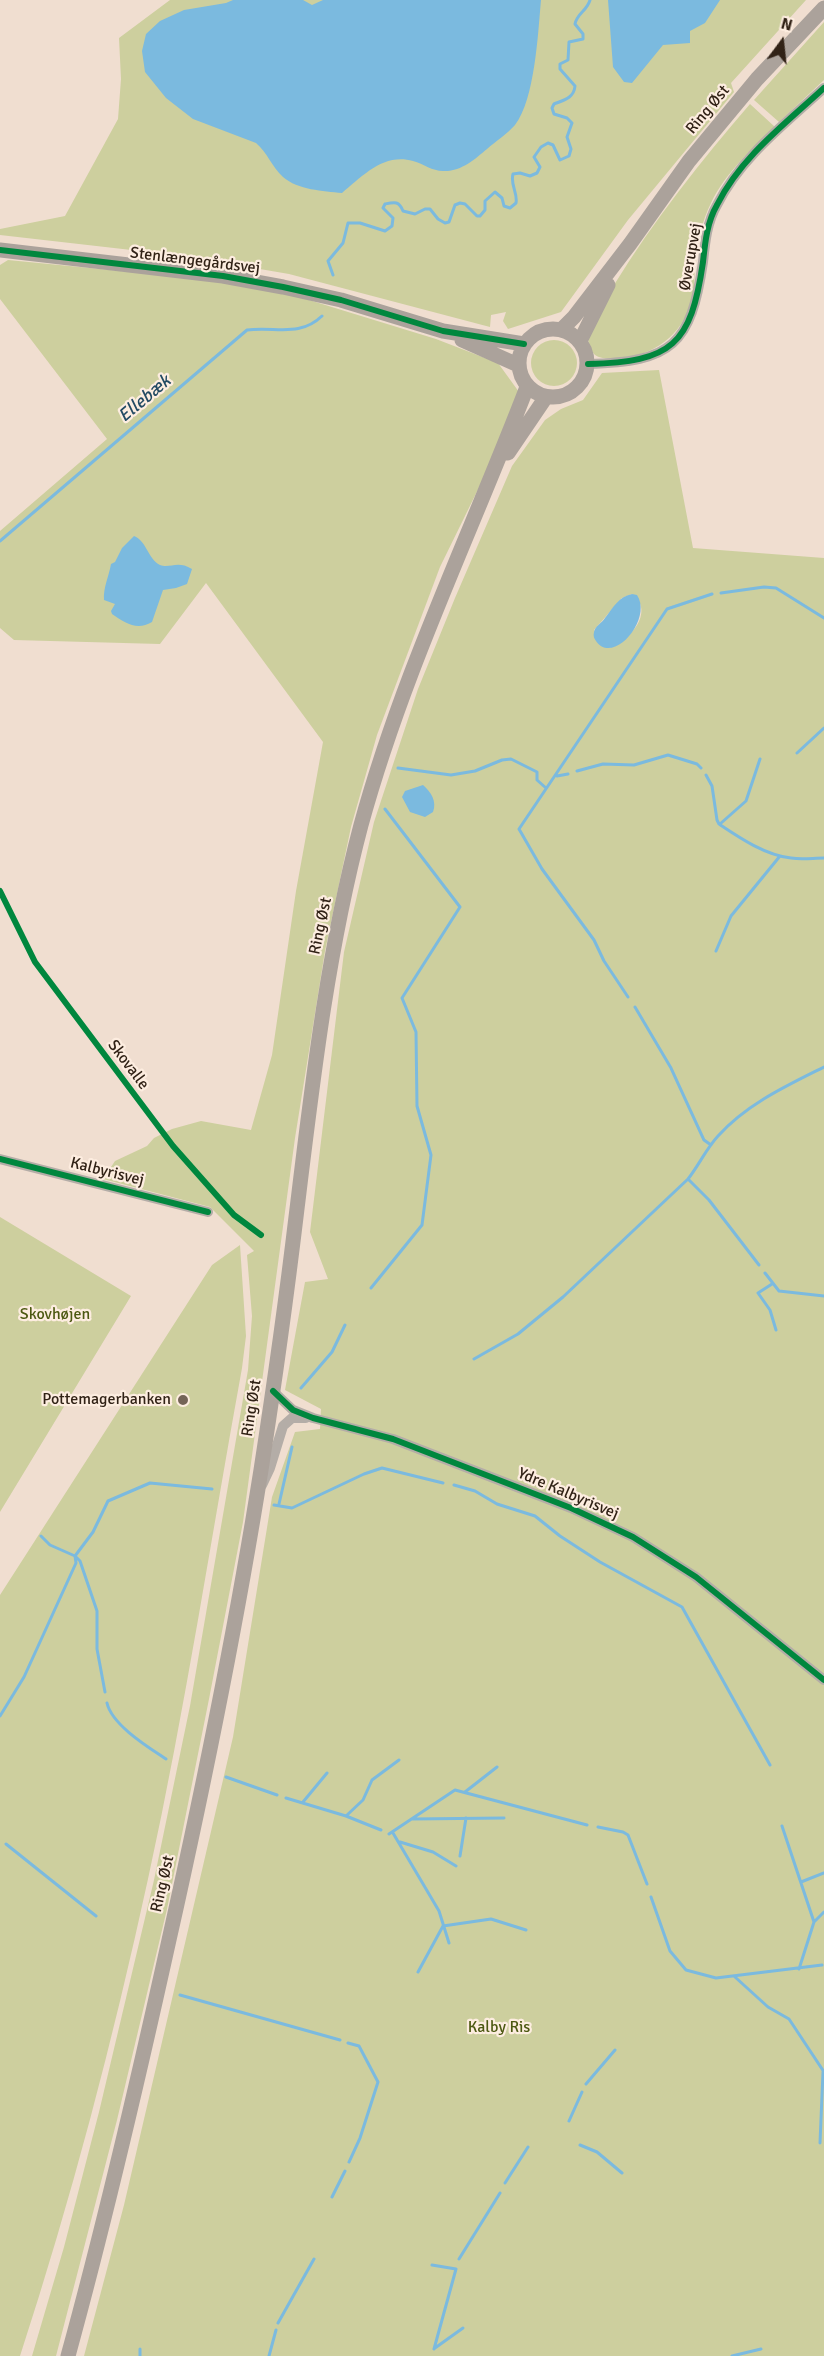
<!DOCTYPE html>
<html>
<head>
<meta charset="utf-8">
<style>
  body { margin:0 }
  #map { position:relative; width:824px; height:2356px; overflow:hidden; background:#f0ded0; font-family:Signika,sans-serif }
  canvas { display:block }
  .north { position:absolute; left:752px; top:12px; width:60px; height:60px; -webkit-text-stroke:4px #fdede0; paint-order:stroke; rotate:15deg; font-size:16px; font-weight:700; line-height:24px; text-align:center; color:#312216 }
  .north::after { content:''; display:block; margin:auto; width:21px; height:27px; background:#312216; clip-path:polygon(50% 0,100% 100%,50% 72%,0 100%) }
</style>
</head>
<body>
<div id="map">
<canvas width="824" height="2356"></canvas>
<div class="north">N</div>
</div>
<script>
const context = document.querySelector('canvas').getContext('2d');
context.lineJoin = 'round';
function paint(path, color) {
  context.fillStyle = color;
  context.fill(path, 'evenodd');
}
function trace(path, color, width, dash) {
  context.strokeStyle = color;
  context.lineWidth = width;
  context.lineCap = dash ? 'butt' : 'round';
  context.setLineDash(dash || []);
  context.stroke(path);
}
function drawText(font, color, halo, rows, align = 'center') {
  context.font = font + ' Signika,sans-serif';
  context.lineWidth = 4.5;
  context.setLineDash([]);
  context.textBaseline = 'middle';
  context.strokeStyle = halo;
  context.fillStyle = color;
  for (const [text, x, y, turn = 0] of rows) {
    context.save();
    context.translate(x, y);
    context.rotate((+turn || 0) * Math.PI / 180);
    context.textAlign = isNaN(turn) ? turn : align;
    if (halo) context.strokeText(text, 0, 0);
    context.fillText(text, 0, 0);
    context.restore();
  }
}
paint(new Path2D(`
  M170,0h636l-75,83 3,9 -106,128 -67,92 -53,17 -5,-8 3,-9 -15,3 -1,12 -201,-53 -105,-18 -184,-21v-6l65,-13 53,-97 3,-40 -2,-41z
  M824,22v58l-45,42 -25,-22z
  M750,104l25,23c-24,23 -49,45 -64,76 -9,18 -14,40 -16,61 -1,10 0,21 -2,31 -7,35 -34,59 -68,62 -10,1 -23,4 -31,-3 -3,-3 -6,-12 -6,-16 3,-19 17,-37 26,-53 39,-64 87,-124 136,-181z
  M8,260l205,20 83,16 140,43 62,24 21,29 -32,79 -47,96 -63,168 -26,92 -26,124 -30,187 -52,384 -34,177 -42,210 -50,211 -61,236h-24l32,-109 35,-135 55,-232 36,-174 58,-336 4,-54 -5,-61 7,-4 -44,-44 -107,-28 12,-18 32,-15 7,-8 18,-9 29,-8 50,9 21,-75 24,-164 27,-149 -117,-159 -46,61 -146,-4 -14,-12v-97l107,-92 -107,-140v-34z
  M531 363a23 23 0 1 1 46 0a23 23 0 1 1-46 0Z
  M659,370l34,178 131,10v1798h-740l40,-151 109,-468 39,-240 23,-65 25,-3 1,-20 -36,-19 20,-108 23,-3 -18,-47 34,-280 30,-130 44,-133 37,-91 57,-132 33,-46 16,-11 22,-9 19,-27zM632,594c24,18 -3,47 -23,54l-15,-18 28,-32z
  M0,1217l131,79 -131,216z
  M240,1245l6,91 -4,32c-31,170 -57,342 -94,511 -35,161 -77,321 -128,477h-20v-761l212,-330z`), '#cdcf9e');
paint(new Path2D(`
  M233,0h70l9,5 11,-5h218c-3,33 -6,99 -26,125 -8,9 -19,16 -28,24 -12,10 -26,23 -44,22 -11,0 -19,-7 -30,-10 -30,-8 -50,15 -71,32 -19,-2 -44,-3 -59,-16 -11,-10 -16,-25 -27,-34l-63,-24 -27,-21 -21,-26 -3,-21 4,-17 14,-13 24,-11 42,-7z
  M608,0h112l-15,23 -15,8v12l-27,2 -31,38 -8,-1 -11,-15z
  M134,536c12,4 14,23 26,29 10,4 17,-5 32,4l-5,15 -11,4 -13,2 -11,32c-15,9 -27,1 -40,-8l-1,-3 4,-7 -11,-4c-1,-12 5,-24 7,-36l4,-2 7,-14z
  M632,594l5,1c16,24 -24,71 -41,46 -2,-3 -3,-5 -2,-9 1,-6 8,-9 11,-14 8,-10 13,-21 27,-24z
  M423,785c8,7 14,16 10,27l-8,5 -15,-5 -8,-15 3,-6z`), '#7bbadf');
trace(new Path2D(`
  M333,275l-5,-14 15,-18 5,-20h12l25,8 7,-5 1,-8 -10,-10 2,-4c10,-2 14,-3 18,7l12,3 10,-5h5l8,10 7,4 4,-1 6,-17 5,-2 5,1 12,12h3l5,-6v-9l10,-9 7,6 2,8 6,2 6,-5c2,-10 -6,-18 -3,-29l7,-1 10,3 7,-3 3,-6 -6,-10 7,-10 7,-4 5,2 7,15 9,-4 2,-7 -4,-12 5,-14 -5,-5 -13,-4 -2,-6 2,-4c10,-4 20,-6 21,-18l-15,-17v-5l8,-4 1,-18 14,-3v-5l-8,-10c2,-11 12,-13 15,-24
  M0,541l247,-211c28,-4 52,8 75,-14
  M721,593l43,-6 12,1 48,30
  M797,753l27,-25
  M398,768l53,7 24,-4 27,-11 9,-1 26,13v8l9,8
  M577,771l26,-7 31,1 34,-10 29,9 4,4
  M706,775l6,11 5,34 2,4c21,14 46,31 72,34 11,2 22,0 33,0
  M557,776l11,-2
  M720,824l26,-23 14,-42
  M716,951l15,-35 49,-60
  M628,997l-24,-36 -10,-21 -52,-71 -23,-40 148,-220 45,-15
  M635,1007l36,61 33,72 7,5
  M688,1179l21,21 50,65
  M765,1273l14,18 45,5
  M772,1284l-14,9 12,17 6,20
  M371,1288l51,-63 9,-70 -14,-49 -1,-74 -14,-34 58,-91 -75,-98
  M474,1359l44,-25 45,-37 125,-118c11,-14 18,-30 30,-43 29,-32 68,-50 106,-69
  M301,1388l31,-36 13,-27
  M454,1485l21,6 22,13 38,12 25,20 40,26 82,45 88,158
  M279,1504l13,-57
  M274,1505l18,3 72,-34 18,-6 61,15
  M41,1536l9,9 25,11 18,-24 15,-31 42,-18 62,6
  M75,1556l5,5 17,50v38l8,43
  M107,1703c5,22 41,44 59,56
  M0,1716l24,-39 52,-114 -1,-7
  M226,1777l51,18
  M465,1792l32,-25
  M286,1798l60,18 35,14
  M303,1802l24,-29
  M346,1816l17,-16 9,-20 27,-20
  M412,1819l92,-1
  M782,1826l32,96 -15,47
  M598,1827l25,5 5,3 19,49
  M393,1833l46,78 10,32
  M389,1834l66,-44 132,35
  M400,1842l33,10 23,14
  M6,1844l90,72
  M460,1856l6,-38
  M801,1882l23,-9
  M651,1897l19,54 16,19 30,8 106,-13
  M814,1922l10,-10
  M418,1972l25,-46 48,-7 35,11
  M735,1977l33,30 21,12 35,53
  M180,1995l160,45
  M348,2043l11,3 19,36 -18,56 -11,24
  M586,2084l29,-34
  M569,2121l13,-29
  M820,2143l3,-71
  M580,2145l17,7 25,21
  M505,2183l23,-36
  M332,2197l13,-26
  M459,2259l41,-66
  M432,2265l24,4 -22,80
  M278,2323l36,-64
  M435,2348l28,-20
  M140,2349v7
  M269,2356l7,-26
  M732,2356l29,-7`), '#7bbadf', 3);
trace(new Path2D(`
  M588,364c84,-2 103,-19 115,-102 2,-19 4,-40 14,-57 24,-48 68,-81 107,-117
  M0,1159l208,53
  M273,1391l20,19 20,8 80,21 178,69 62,29 63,40 128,103
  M262,1485l8,-17 13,-42 9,-8h14`), '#b4ada7', 10);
trace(new Path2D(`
  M0,250l223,26 60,11 58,13 102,31 81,13
  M519 363a34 34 0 1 1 68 0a34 34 0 1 1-68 0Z
  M561,330l13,-13 56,-73 59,-83 68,-82 67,-71
  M462,340l56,25
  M580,341l28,-56
  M508,453l38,-56
  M68,2356c38,-138 70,-276 101,-416 35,-156 67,-312 92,-470 13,-84 25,-169 35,-253 16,-131 31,-264 65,-392 42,-153 110,-292 166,-438`), '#aba29b', 15);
trace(new Path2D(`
  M0,250l223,26 60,11 58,13 102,31 81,13
  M588,364c84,-2 103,-19 115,-102 2,-19 4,-40 14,-57 24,-48 68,-81 107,-117
  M0,891l35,71 138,184 61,69 27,20
  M0,1159l208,53
  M273,1391l20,19 20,8 80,21 178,69 62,29 63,40 128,103`), '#00873e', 6);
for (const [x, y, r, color] of [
  [183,1400,6,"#746457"]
]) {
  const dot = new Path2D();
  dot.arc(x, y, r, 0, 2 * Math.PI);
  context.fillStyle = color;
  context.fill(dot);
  trace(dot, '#fdede0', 2);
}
drawText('16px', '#312216', '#fdede0', [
  ["Ring Øst",708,110,-50],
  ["Øverupvej",691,257,-80],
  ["Stenlængegårdsvej",195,261,7],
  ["Ring Øst",321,926,-78],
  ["Skovalle",128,1065,53],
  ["Kalbyrisvej",107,1172,14],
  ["Ring Øst",252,1408,-81],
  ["Ydre Kalbyrisvej",568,1494,23],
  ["Ring Øst",163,1884,-77]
]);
drawText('16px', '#4c5811', '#fdede0', [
  ["Skovhøjen",55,1315],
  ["Kalby Ris",499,2028]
]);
drawText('16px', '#312216', '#fdede0', [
  ["Pottemagerbanken",171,1400]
], 'right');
drawText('italic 18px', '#224a63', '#fdede0', [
  ["Ellebæk",145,399,-40]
]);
</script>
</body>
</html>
